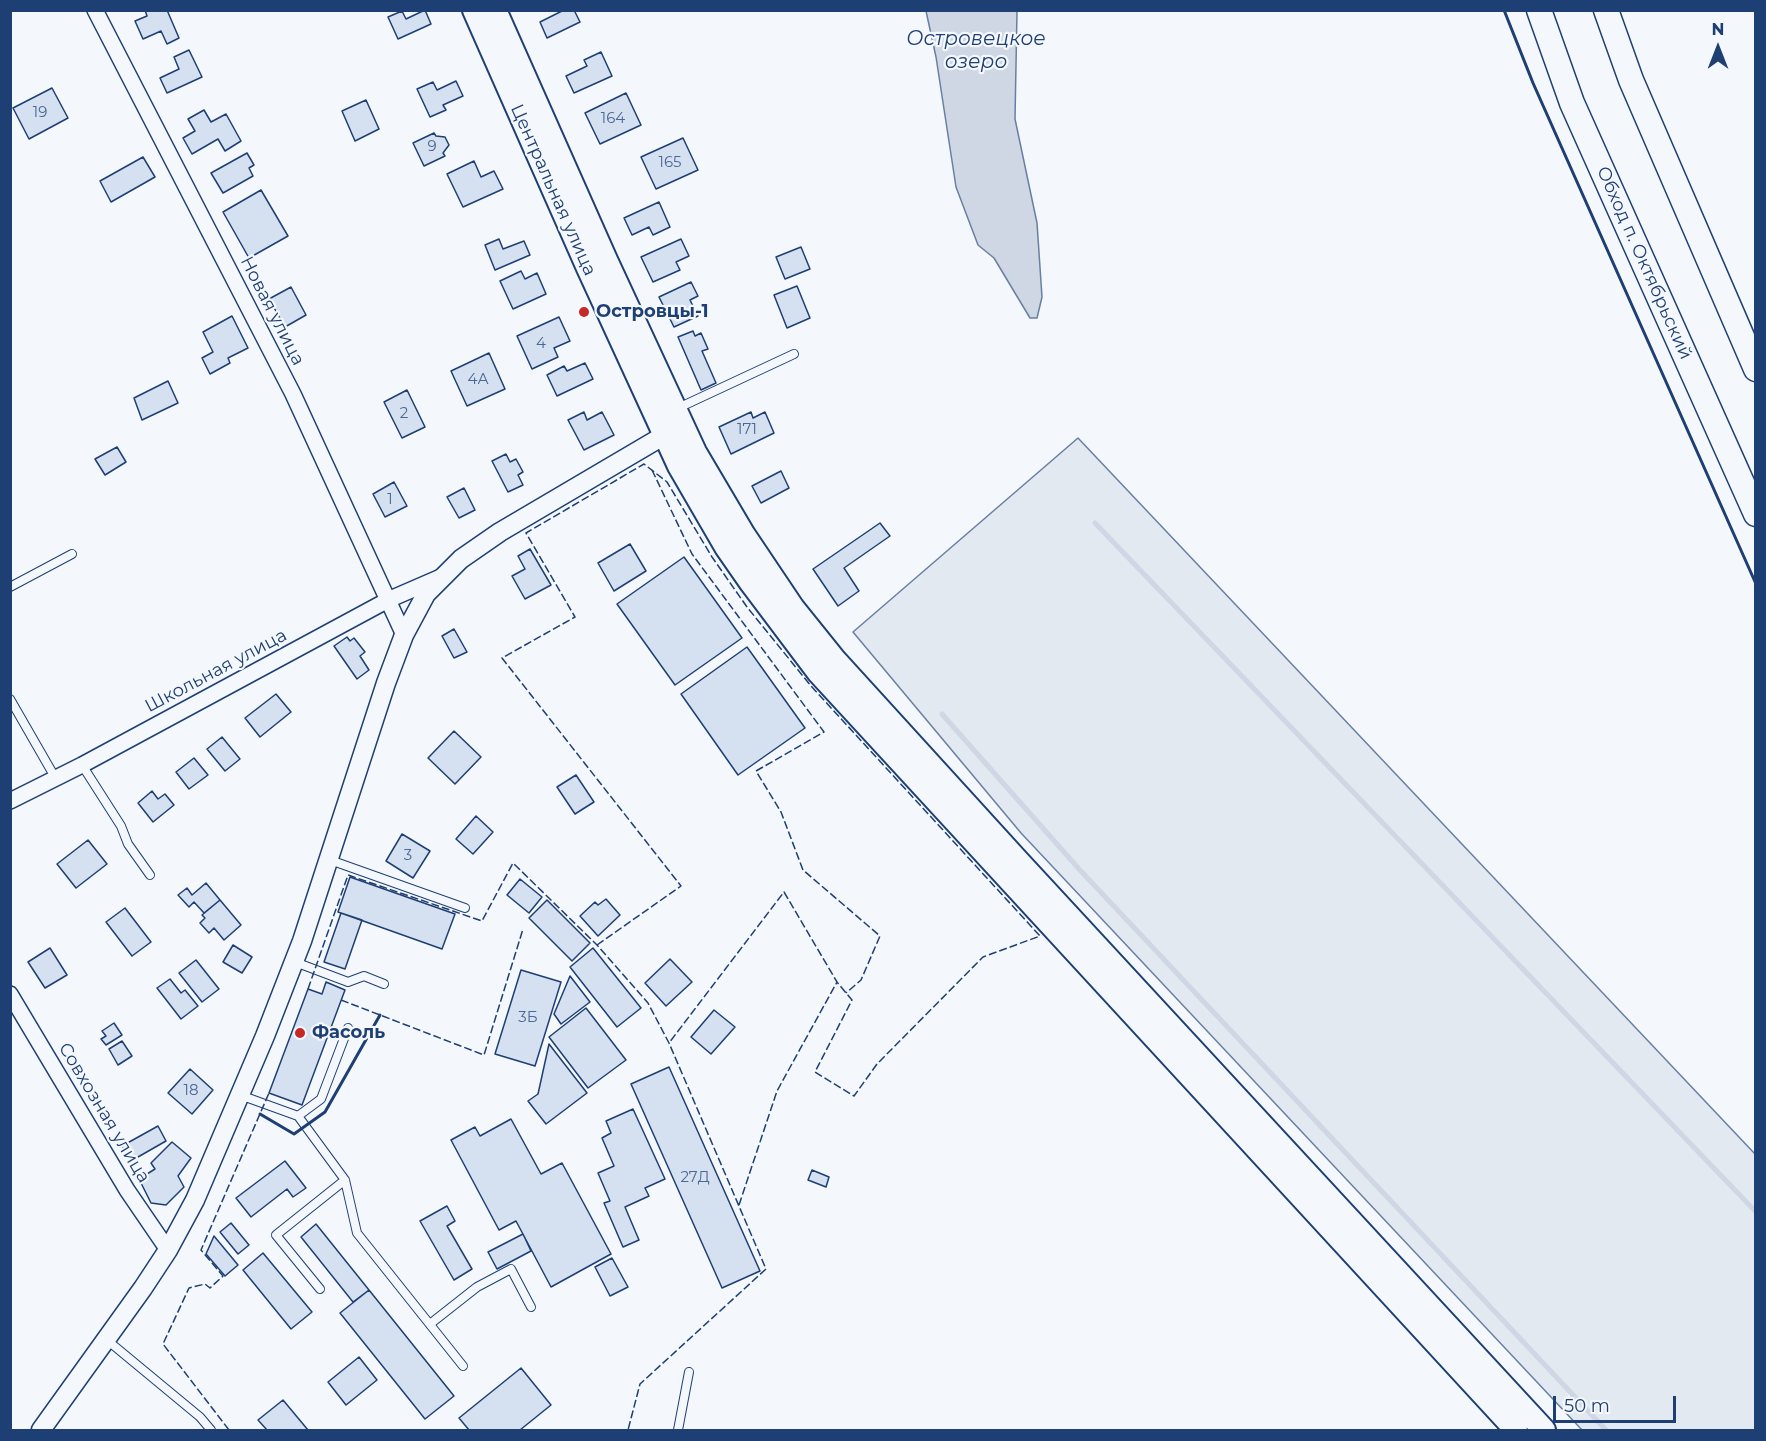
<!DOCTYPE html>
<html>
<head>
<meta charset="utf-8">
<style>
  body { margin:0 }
  #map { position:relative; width:1766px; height:1441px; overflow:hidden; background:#f4f7fb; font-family:Montserrat,sans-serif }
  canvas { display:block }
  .frame { position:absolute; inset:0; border:12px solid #1d3f73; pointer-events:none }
  .north { position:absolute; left:1688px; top:18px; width:60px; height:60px; -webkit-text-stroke:4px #f4f7fb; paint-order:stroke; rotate:0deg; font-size:16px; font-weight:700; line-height:24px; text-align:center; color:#1d3f73 }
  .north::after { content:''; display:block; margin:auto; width:21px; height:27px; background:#1d3f73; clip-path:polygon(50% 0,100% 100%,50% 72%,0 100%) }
  .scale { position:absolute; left:1553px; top:1396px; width:123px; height:27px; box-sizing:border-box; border:3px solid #1d3f73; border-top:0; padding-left:8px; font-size:18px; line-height:21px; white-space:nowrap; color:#1d3f73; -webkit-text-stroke:4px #f4f7fb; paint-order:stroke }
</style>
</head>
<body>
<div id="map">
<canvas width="1766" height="1441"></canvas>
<div class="frame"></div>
<div class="north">N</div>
<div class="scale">50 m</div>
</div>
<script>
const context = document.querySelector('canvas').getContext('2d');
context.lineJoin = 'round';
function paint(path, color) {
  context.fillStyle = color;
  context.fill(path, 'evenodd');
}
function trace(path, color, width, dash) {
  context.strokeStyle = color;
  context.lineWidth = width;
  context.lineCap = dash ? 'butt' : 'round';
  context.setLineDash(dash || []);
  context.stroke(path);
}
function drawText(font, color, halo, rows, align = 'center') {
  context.font = font + ' Montserrat,sans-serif';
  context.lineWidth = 4.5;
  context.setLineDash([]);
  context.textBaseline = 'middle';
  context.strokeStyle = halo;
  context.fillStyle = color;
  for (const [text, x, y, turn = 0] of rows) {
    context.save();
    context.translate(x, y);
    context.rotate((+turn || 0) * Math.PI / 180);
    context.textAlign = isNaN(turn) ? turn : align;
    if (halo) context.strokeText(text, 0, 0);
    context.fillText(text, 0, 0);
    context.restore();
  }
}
const green = new Path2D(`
  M1078,438l677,716v276h-173l-561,-597 -168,-201z`);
paint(green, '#e3e9f0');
trace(green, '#687fa3', 1.5);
const water = new Path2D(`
  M926,11h91l-2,108 22,104 5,74 -5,21h-7l-36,-60 -16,-13 -22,-58 -20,-130z`);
paint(water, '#cfd7e4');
trace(water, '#687fa3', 1.5);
trace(new Path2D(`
  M1095,523l661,689
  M942,714l137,155 527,561`), '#cfd7e4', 5);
const building = new Path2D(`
  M145,10h22l12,28 -12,6 -6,-13 -18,8 -8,-18 12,-5z
  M425,10l6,14 -33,15 -10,-22 14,-6 4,8z
  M564,10h10l6,12 -33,16 -7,-16z
  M189,50l13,27 -35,16 -7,-15 19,-9 -5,-12z
  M601,52l11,24 -38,17 -8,-17 21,-10 -3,-6z
  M456,81l7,15 -20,9 3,5 -16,7 -13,-28 16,-7 4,8z
  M52,88l16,30 -39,21 -16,-31z
  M626,93l15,32 -41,19 -15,-31z
  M366,100l13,29 -24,12 -13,-30z
  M204,110l7,12 15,-8 15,27 -16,10 -7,-12 -26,15 -9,-16 12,-7 -7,-12z
  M434,133l2,3 9,1 4,8 -6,8 2,3 -21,10 -11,-23z
  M683,138l15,32 -42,19 -15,-32z
  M247,153l7,12 -5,3 4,8 -30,17 -12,-20z
  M143,157l12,20 -44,25 -11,-21z
  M474,161l7,16 13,-6 9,18 -40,18 -16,-33z
  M261,190l27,46 -39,22 -26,-46z
  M659,202l11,25 -17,8 -4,-8 -17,8 -8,-17z
  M499,239l4,10 21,-8 6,14 -35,15 -10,-25z
  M681,239l8,17 -13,6 4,8 -27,12 -12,-25z
  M801,247l9,22 -25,10 -9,-22z
  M521,271l4,8 12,-6 9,21 -33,15 -13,-28z
  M691,282l7,14 -8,4 8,16 -24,11 -15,-30z
  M797,286l13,32 -23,10 -13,-33z
  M291,287l15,28 -21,12 -16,-28z
  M232,316l16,32 -20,10 2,5 -20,11 -8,-16 11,-6 -10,-20z
  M559,317l11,24 -16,7 4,9 -26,12 -15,-33z
  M693,331l2,5 6,-3 7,16 -6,2 14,32 -15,7 -23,-53z
  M489,353l16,36 -38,17 -16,-35z
  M585,363l8,16 -36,17 -10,-21 17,-9 3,5z
  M168,381l10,22 -36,17 -8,-22z
  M407,390l18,37 -23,11 -18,-36z
  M584,412l3,8 15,-8 12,23 -30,15 -16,-30z
  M751,412l2,6 12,-6 9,21 -43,21 -12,-27z
  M117,447l9,15 -21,13 -10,-16z
  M506,454l4,8 6,-3 7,13 -5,3 5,10 -15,7 -16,-31z
  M781,471l8,17 -28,15 -9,-17z
  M394,482l13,24 -22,11 -12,-23z
  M464,488l11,22 -16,8 -12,-21z
  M880,523l10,13 -46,32 15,23 -21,15 -25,-37z
  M630,544l16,27 -32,20 -16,-28z
  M530,549l21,36 -26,14 -13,-23 13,-7 -7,-13z
  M684,557l58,81 -67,47 -58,-81z
  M454,629l13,23 -13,6 -12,-22z
  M347,637l3,4 4,-3 11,14 -5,4 9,14 -12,9 -23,-33z
  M747,647l58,81 -67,47 -57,-81z
  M276,694l15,18 -31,25 -15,-19z
  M454,731l27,26 -26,27 -27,-26z
  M222,737l18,22 -15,12 -18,-22z
  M194,758l14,17 -19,14 -13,-17z
  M576,775l18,27 -19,12 -18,-27z
  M152,791l6,8 7,-5 9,11 -21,17 -15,-19z
  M476,816l17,16 -20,22 -17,-15z
  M402,834l28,17 -17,27 -27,-17z
  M88,840l19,24 -31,24 -19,-24z
  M350,877l105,37 -13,35 -104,-37z
  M520,879l22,18 -13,16 -22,-18z
  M206,883l14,17 -16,13 -10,-11 -5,5 -11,-12 9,-7 5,7z
  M606,899l14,16 -22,21 -18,-20 15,-14 3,3z
  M220,900l21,25 -17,15 -10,-12 -5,5 -9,-10 5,-5 -3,-3z
  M547,900l43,43 -18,18 -43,-43z
  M125,908l26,34 -19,14 -26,-34z
  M341,913l21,7 -17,49 -21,-7z
  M233,945l19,12 -10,16 -19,-11z
  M50,948l17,27 -22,13 -17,-26z
  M593,948l48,60 -24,19 -47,-60z
  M670,959l22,23 -26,24 -21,-23z
  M196,960l23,29 -17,13 -23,-29z
  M521,970l40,12 -26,84 -40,-12z
  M570,976l20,26 -29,22 -7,-10z
  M170,979l11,14 4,-3 13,16 -17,13 -24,-31z
  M326,982l19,8 -43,115 -33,-12 39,-104 14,5z
  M586,1008l40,52 -38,28 -39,-51z
  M714,1010l21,17 -24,27 -20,-17z
  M114,1023l8,12 -16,10 -5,-6 5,-3 -4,-5z
  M122,1041l10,15 -14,9 -9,-16z
  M549,1044l38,49 -41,31 -18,-23 10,-7z
  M669,1067l91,204 -38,17 -91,-204z
  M190,1069l23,21 -21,24 -24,-21z
  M633,1109l32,70 -20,9 4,8 -24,11 14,33 -16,7 -19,-44 6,-2 -12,-28 16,-7 -12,-28 9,-5 -5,-12z
  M511,1119l30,55 21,-11 49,91 -60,33 -35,-66 -17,9 -48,-90 24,-13 5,9z
  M158,1126l8,15 -35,20 -9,-15z
  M172,1142l19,16 -13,18 6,11 -18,18 -15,-2 -12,-24 16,-10 -4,-6z
  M285,1161l21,27 -13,9 -6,-8 -36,28 -15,-19z
  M812,1170l17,7 -3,10 -18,-7z
  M447,1206l8,15 -8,5 25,43 -18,11 -34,-59z
  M231,1223l18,22 -11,9 -18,-22z
  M316,1224l53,66 -16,12 -52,-65z
  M523,1234l8,17 -34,18 -9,-17z
  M214,1236l24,29 -13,11 -19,-22z
  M263,1253l49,59 -21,17 -48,-59z
  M612,1258l16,29 -18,9 -15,-29z
  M369,1290l85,106 -29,23 -85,-106z
  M359,1357l18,23 -31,25 -18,-23z
  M521,1368l30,37 -31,25h-51l-10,-12z
  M283,1400l25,30h-41l-9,-10z`);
paint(building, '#d5e0f0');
trace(building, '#1d3f73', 1.5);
const service = new Path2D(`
  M676,409l118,-55
  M10,587l62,-33
  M10,699l46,80
  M82,765l39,61 7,18 22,31
  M330,860l135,48
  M295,962l53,20 16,-6 20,8
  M240,1095l58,21 23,-17 27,-71
  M298,1116l47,64 12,53 106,133
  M320,1289l-44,-54 69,-55
  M430,1324l47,-37 34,-18 20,38
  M107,1340l93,77 11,13
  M678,1430l11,-58`);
const minor = new Path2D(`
  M95,10l198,384 111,241
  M10,801l72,-36 306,-165 53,-23
  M10,994l117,196 41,60`);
const tertiary = new Path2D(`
  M41,1430l102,-142 25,-38 27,-50 70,-164 37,-95 84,-258 18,-48 22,-41 35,-35 39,-27 175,-103`);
const primary = new Path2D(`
  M474,10l114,258 91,198 47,81 25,36 67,89 698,758
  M495,10l111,250 89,192 49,83 49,73 41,51 183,201 527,570`);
const trunk = new Path2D(`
  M1539,10l33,93 184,411
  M1606,10l25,70 125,289`);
trace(service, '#1d3f73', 10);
trace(minor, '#1d3f73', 18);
trace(tertiary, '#1d3f73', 21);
trace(primary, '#1d3f73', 26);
trace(trunk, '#1d3f73', 27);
trace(service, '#f4f7fb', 8);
trace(minor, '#f4f7fb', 15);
trace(tertiary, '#f4f7fb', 18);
trace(primary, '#f4f7fb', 22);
trace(trunk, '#f4f7fb', 24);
trace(new Path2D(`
  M652,470l40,84 132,178 -68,39 25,41 22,58 77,66 -19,44 -15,13
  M597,945l84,-59 -179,-228 73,-41 -49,-84 118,-69 23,18 45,75 35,50 64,79 229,250 -57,21 -106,107 -23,32 -39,-24 37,-72 -15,-18 -53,-90 -115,151
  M308,989l40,-114 134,46 31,-58 84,82 51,58 21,40 97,226 -126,115 -12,46
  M341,1000l143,55 39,-126
  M739,1205l38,-114 60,-109
  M229,1430l-66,-86 26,-56 16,-4 5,4 13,-12 -22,-26 68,-157`), '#1d3f73', 1.5, [8, 3]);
trace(new Path2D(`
  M1504,10l29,73 223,501
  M260,1114l34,20 31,-22 55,-97`), '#1d3f73', 3);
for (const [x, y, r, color] of [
  [584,312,6,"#c62828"],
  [300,1033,6,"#c62828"]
]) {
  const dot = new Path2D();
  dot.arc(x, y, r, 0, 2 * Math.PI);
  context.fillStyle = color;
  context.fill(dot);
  trace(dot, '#f4f7fb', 2);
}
drawText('15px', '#4b6792', null, [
  ["19",40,113],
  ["164",613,119],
  ["9",432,147],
  ["165",670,163],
  ["4",541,344],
  ["4А",478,380],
  ["2",404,414],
  ["171",747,430],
  ["1",390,500],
  ["3",408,856],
  ["3Б",528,1018],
  ["18",191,1091],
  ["27Д",695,1178]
]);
drawText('18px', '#1d3f73', '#f4f7fb', [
  ["Центральная улица",553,190,66],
  ["Обход п. Октябрьский",1644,263,66],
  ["Новая улица",272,311,63],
  ["Школьная улица",216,671,-28],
  ["Совхозная улица",104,1113,59]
]);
drawText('bold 18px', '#1d3f73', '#f4f7fb', [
  ["Островцы-1",596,312],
  ["Фасоль",312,1033]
], 'left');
drawText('italic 20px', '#1d3f73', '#f4f7fb', [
  ["Островецкое",976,39],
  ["озеро",976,62]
]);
</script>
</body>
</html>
